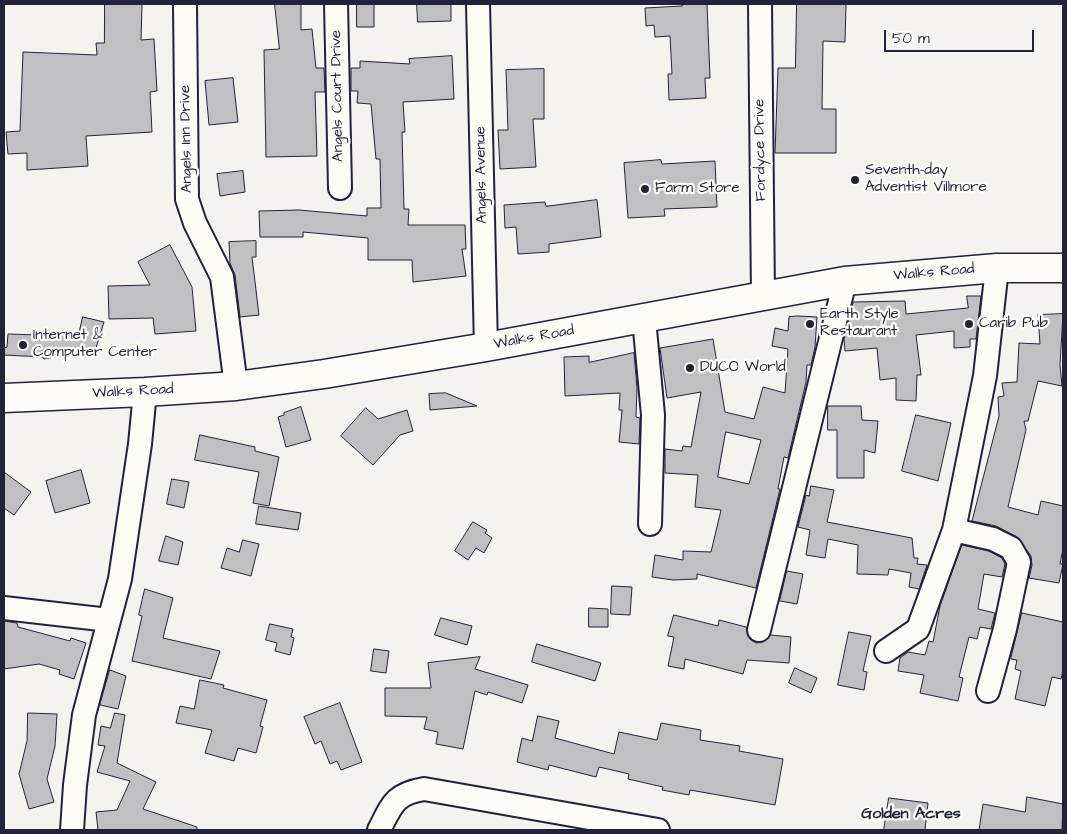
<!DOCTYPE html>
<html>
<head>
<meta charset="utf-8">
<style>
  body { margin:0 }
  #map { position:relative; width:1067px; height:834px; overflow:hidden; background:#f4f3ef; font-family:"Architects Daughter",sans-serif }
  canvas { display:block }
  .frame { position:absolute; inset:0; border:5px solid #22223b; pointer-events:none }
  .scale { position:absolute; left:884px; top:30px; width:150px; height:22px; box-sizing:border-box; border:2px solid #22223b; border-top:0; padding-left:6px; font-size:15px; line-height:18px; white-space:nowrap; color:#22223b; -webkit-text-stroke:4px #fdfcf7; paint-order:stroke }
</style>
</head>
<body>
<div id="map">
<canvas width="1067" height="834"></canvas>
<div class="frame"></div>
<div class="scale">50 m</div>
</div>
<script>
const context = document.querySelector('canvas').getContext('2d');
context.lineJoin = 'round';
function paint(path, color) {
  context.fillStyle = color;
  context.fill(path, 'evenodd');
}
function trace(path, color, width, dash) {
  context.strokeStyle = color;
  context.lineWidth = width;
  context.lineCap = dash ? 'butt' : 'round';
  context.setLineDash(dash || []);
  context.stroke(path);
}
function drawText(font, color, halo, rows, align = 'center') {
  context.font = font + ' "Architects Daughter",sans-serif';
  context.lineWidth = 4.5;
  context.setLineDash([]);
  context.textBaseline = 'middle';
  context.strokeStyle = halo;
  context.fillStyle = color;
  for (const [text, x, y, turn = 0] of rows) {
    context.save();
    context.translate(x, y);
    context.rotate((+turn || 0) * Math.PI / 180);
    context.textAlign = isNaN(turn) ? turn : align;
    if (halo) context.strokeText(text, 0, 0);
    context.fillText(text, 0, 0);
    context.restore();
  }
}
const building = new Path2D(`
  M105,4h37l-1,36 13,-1 3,52 -7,1 2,40 -66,4 2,30 -61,4v-17l-19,1 -2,-22 14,-1 3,-79 74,3 -1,-12h8z
  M275,4h26v26l11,-1 4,39h8l1,24h-10l2,64 -51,1 -2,-107 15,-1z
  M357,4h17v23h-17z
  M417,4h34v17l-33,1z
  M682,4h25l3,74h-5l1,20 -37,2 -1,-26h4l-2,-38 -15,1 -1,-12 -8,1 -1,-18 37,-2z
  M797,4h49l-1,38 -22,-1 -1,68h14v44h-61l3,-85h17z
  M452,56l2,43 -51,3 2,30h-3l2,77h5l-1,16h57l1,24h-4l4,27 -53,6 -1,-22h-44v-22l-65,-6v5h-43l-1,-26 40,-1 68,6v-8h14l-1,-49h-4l-5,-55 -14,-1 1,-12h-7v-23h9v-7l50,3 -1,-5z
  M544,69v50h-11l3,48 -36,2 -2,-39h10l-2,-60z
  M233,78l5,44 -29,3 -4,-44z
  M661,160l1,4 53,-3 2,46 -53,2 1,7 -37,2 -4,-55z
  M243,171l2,21 -25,4 -3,-22z
  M597,200l4,37 -52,7v8l-31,2 -2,-27 -11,1 -1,-23 41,-3 1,4z
  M256,241v16h-4l7,58 -19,2 -5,-42 -5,-12 -1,-21z
  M170,245l22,42 4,44 -41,3 -2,-16 -44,1 -1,-33 42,-1 -12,-23z
  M967,296h14l-5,43h-6v8l-16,1v-17l-38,4 5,40h-4l-1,26 -20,-1v-22l-16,2 -3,-32 -32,3 -1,-12 9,-37 52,-1 1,13 62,-6z
  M1063,314l-3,51 2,21 -24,-5 -10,40h-4l2,9 -18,77 30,8 3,-14 22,5v43l-3,15h3l-4,19 -30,-5 3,-13 -1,-9 -14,-19 -21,-11 -24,-5 27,-105 -1,-19 6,-1 -2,-13 15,-1 2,-39 21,1 -2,-29z
  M798,316l19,1 -2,30 -4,18h-4l-1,17 -18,76 -4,-1 -6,32h2l-24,99 -59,-14v5l-24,1 -21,-3 3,-22 28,5v-9l28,1 10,-42 -26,-3 3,-32 -33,-2v-24l17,2 1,-5 8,1 10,-55 -34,6 -7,-50 53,-9 12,73 29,7 9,-32 22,6 3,-44 -16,-3 3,-18 13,3 1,-14zM726,432l35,8 -12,44 -31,-7z
  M83,317l21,5 -9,29 -5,-1 -46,9 -1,-2 -39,-2v-7l3,-1 1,-13 31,1 -1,5 41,-9z
  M634,353l3,35 -1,29 4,1 -1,26 -20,-2 3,-32h-3l1,-17 -55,3 -1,-39 25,-1v6z
  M446,393l31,13 -47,4 -1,-16z
  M828,406h33l1,14 16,1 -3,32 -11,-3v28h-27v-48h-9z
  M301,407l10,33 -25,7 -8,-30 6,-2v-2z
  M366,408l12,11 29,-9 6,21 -13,4 -27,30 -32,-29z
  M916,415l35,8 -13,58 -36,-10z
  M200,435l55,12v4l24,6 -10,49 -16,-3 6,-31 -64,-12z
  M81,470l9,33 -35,10 -9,-32z
  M4,472l27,20 -17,23 -10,-7z
  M172,479l17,3 -5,26 -17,-4z
  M811,486l23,4 -7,32 85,16 2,20h4l-1,6 10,1 -8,24 -10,-2 2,-14 -22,-4 -1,6 -31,-1 1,-29 -30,-6 -3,19 -19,-3 4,-25 -12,-3 8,-32 3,1z
  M259,506l42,7 -3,17 -42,-6z
  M473,522l14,8 -2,3 7,5 -8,15 -8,-5 -8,12 -13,-9z
  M166,536l17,6 -5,23 -19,-4z
  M243,540l16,4 -8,32 -30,-8 6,-20 12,4z
  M962,545l27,6 13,7 3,6 -3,13 -18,-3 -6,35 17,4 -4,16 -11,-2 -3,12 -8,-2 -10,40 4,1 -5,23 -38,-8 4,-18 -26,-4 2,-13 8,-6 17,3 4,-14 4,1 7,-36z
  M787,571l16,3 -6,30 -17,-3z
  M612,586l20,1 -2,28 -19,-1z
  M145,589l28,9 -10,40 57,13 -9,28 -79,-18 10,-45 -3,-1z
  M589,608l19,1v18h-19z
  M1022,613l41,9v48l-2,9 -9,-2 -7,29 -30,-7 6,-28 -6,-2 2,-9 -6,-1z
  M674,615l44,11 1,-6 27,7 4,12 6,4 7,-1 8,-7 20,2 -2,26 -42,-3 -4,14 -58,-15 -1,10 -16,-3 6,-29 -6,-1z
  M441,618l31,8 -5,19 -32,-10z
  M4,621l13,2 1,4 52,14 1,-3 15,5 -12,36 -15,-5 1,-4 -21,-6 -35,5z
  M270,624l23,5 -2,8 3,1 -4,17 -15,-4 2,-8 -11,-3z
  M849,632l22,4 -8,35 4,1 -3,18 -26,-5z
  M537,644l64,19 -6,18 -63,-19z
  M374,649l15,2 -3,22 -15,-2z
  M480,657l-5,12 53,16 -6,18 -34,-11 -1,3 -12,-4 -12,58 -27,-5 2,-12 -14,-3 3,-12 -42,-1v-28h46l-3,-25z
  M795,668l22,10 -6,15 -22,-10z
  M110,670l16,6 -8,33 -18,-4z
  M200,680l24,5 -1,3 44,12 -7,26 3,1 -7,26 -18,-5 -4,13 -29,-8 7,-23 -36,-7 4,-17 14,3z
  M340,703l22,59 -21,8 -4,-9 -7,3 -9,-23 -6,3 -11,-27z
  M28,713l29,1 -2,32 -8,33 7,23 -25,7 -10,-35 8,-33z
  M115,713l10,2 -8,48 39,19 -13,27 54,18v3h-99l-2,-18 21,-2 13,-29 -33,-9 8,-26 -7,-1 3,-19 9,2z
  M538,716l21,5 -4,17 59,16 5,-22 38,8 4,-17 40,7 -1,10 40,6 -1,5 44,8 -8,46 -85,-15 -1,5 -27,-5 1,-3 -35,-8 1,-5 -30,-7 -3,10 -47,-12 -1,5 -31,-8 5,-24 10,3z
  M1027,797l36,7 -1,26h-83l4,-26 42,8z
  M889,798l39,5 -3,27h-41z`);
paint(building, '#c0bfc2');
trace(building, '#22223b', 1);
const minor = new Path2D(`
  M185,4l2,195 8,24 27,54 14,109
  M336,4l4,184
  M478,4l8,343
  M760,4l3,293
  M644,319l9,96 -3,109
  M954,530l39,9 18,9 8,14 -14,67 -17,62
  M4,608l105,12
  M759,630l86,-349
  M886,651l32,-22 36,-99 31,-154 12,-108
  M72,830l3,-45 9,-70 36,-136 20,-135 5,-52
  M379,830c13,-25 15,-36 45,-41l234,41`);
const primary = new Path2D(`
  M4,398l141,-6 91,-6 88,-12 162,-27 359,-66 152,-13h66`);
trace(minor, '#22223b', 26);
trace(primary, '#22223b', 31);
trace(minor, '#fdfcf7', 22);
trace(primary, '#fdfcf7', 28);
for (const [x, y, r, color] of [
  [855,180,5,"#22223b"],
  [645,189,5,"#22223b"],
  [810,324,5,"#22223b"],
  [969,324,5,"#22223b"],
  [23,345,5,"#22223b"],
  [690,368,5,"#22223b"]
]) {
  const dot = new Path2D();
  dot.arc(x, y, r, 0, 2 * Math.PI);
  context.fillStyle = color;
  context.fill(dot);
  trace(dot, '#fdfcf7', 2);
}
drawText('15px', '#22223b', '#fdfcf7', [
  ["Angels Court Drive",338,96,-91],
  ["Angels Inn Drive",187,139,-91],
  ["Fordyce Drive",761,150,-91],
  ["Angels Avenue",482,175,-91],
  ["Walks Road",934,273,-5],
  ["Walks Road",534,338,-10],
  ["Walks Road",133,392,-3]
]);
drawText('15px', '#22223b', '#fdfcf7', [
  ["Seventh-day",865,171],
  ["Adventist Villmore",865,188],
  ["Farm Store",655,189],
  ["Earth Style",820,315],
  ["Restaurant",820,332],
  ["Carib Pub",979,324],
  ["Internet &",33,336],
  ["Computer Center",33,353],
  ["DUCO World",700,368]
], 'left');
drawText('bold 16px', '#22223b', '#fdfcf7', [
  ["Golden Acres",911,815]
]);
</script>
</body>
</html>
